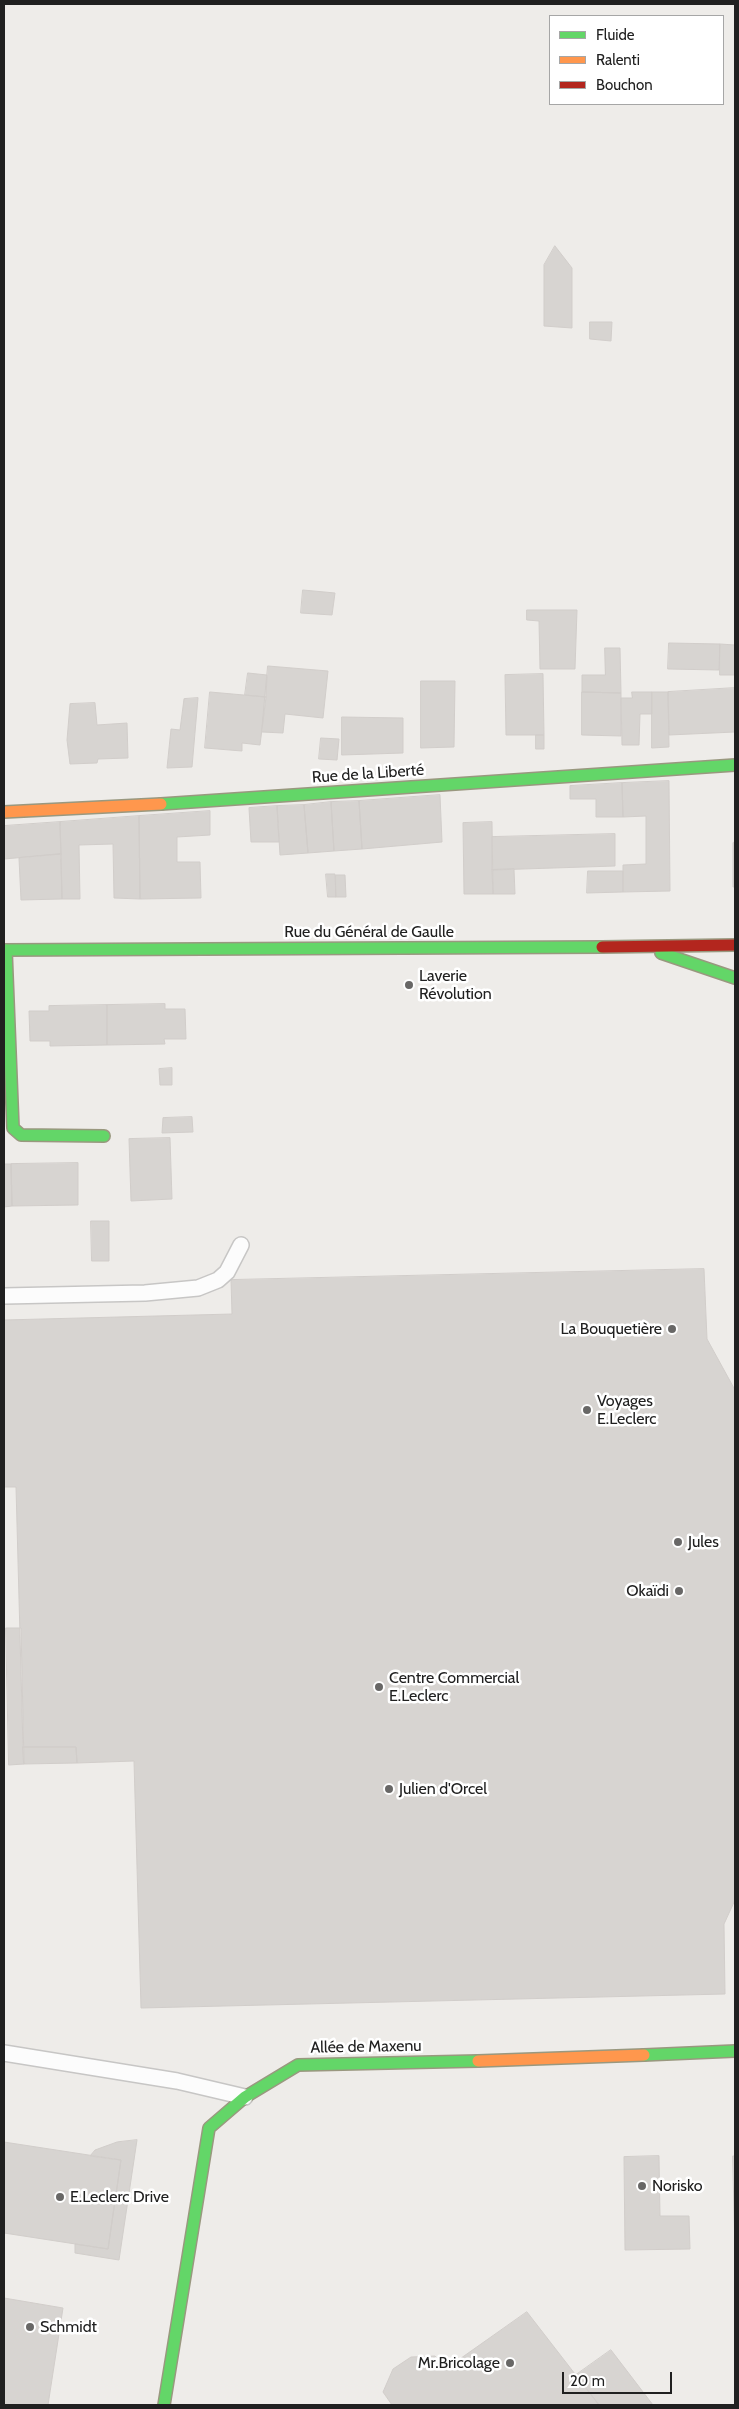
<!DOCTYPE html>
<html>
<head>
<meta charset="utf-8">
<style>
  body { margin:0 }
  #map { position:relative; width:739px; height:2409px; overflow:hidden; background:#eeece9; font-family:Cabin,sans-serif }
  canvas { display:block }
  .frame { position:absolute; inset:0; border:5px solid #202020; pointer-events:none }
  .legend { position:absolute; left:549px; top:15px; width:175px; height:90px; box-sizing:border-box; background:#fff; border:1px solid #a6a6a6; margin:0; padding:6px 9px; list-style:none; font-size:15px; color:#202020 }
  .legend li { display:flex; align-items:center; gap:10px; height:25px }
  .legend b { width:25px; border:1px solid #a6a6a6 }
  .scale { position:absolute; left:562px; top:2372px; width:110px; height:22px; box-sizing:border-box; border:2px solid #202020; border-top:0; padding-left:6px; font-size:15px; line-height:18px; white-space:nowrap; color:#202020; -webkit-text-stroke:4px #fff; paint-order:stroke }
</style>
</head>
<body>
<div id="map">
<canvas width="739" height="2409"></canvas>
<div class="frame"></div>
<ul class="legend">
<li><b style="height:6px;background:#63d668"></b>Fluide</li>
<li><b style="height:6px;background:#ff974d"></b>Ralenti</li>
<li><b style="height:6px;background:#b3261e"></b>Bouchon</li>
</ul>
<div class="scale">20 m</div>
</div>
<script>
const context = document.querySelector('canvas').getContext('2d');
context.lineJoin = 'round';
function paint(path, color) {
  context.fillStyle = color;
  context.fill(path, 'evenodd');
}
function trace(path, color, width, dash) {
  context.strokeStyle = color;
  context.lineWidth = width;
  context.lineCap = dash ? 'butt' : 'round';
  context.setLineDash(dash || []);
  context.stroke(path);
}
function drawText(font, color, halo, rows, align = 'center') {
  context.font = font + ' Cabin,sans-serif';
  context.lineWidth = 5;
  context.setLineDash([]);
  context.textBaseline = 'middle';
  context.strokeStyle = halo;
  context.fillStyle = color;
  for (const [text, x, y, turn = 0] of rows) {
    context.save();
    context.translate(x, y);
    context.rotate((+turn || 0) * Math.PI / 180);
    context.textAlign = isNaN(turn) ? turn : align;
    if (halo) context.strokeText(text, 0, 0);
    context.fillText(text, 0, 0);
    context.restore();
  }
}
const building = new Path2D(`
  M555,246l17,22v60l-28,-2v-61z
  M590,322h22l-1,19 -21,-2z
  M303,590l32,3 -3,22 -31,-2z
  M527,610h50l-2,59h-35l-1,-48 -12,-1z
  M669,643l51,1 -1,26 -51,-1z
  M720,644l15,1v30h-15z
  M605,648h15l1,45 -39,-1v-17h23z
  M268,666l60,5 -5,47 -38,-4 -2,19 -21,-1z
  M248,673l19,2 -1,22 -21,-2z
  M543,674l1,61h-38l-1,-60z
  M421,681h34l-1,66 -33,1z
  M735,688v44l-66,3 -1,-43z
  M210,692l56,5 -6,48 -18,-2v8l-37,-3z
  M582,692l39,1v43l-39,-1z
  M632,692h20v22h-12l-1,31h-17l-1,-47h11z
  M652,692h16l1,55 -17,1z
  M198,698l-6,69 -25,1 4,-39 9,1 4,-31z
  M95,703l2,22 30,-2 1,35 -30,1 -1,4 -27,1 -3,-24 3,-36z
  M342,717l61,1v35l-61,2z
  M536,735h8v14h-8z
  M321,738l18,1 -2,21 -18,-1z
  M669,781l1,110 -47,1v-27l23,-1v-48l-23,1 -1,-34z
  M622,783l1,34h-27v-18h-26v-13z
  M440,795l2,47 -80,7 -3,-48z
  M359,801l3,48 -28,2 -3,-49z
  M331,802l3,49 -26,2 -4,-48z
  M304,805l4,48 -28,2 -3,-49z
  M277,806l2,36h-28l-2,-34z
  M210,811v24l-33,2v25h23l1,36 -61,1 -1,-83z
  M139,816l1,83 -26,-1 -1,-54 -34,1 1,54h-18l-2,-77z
  M60,822l1,32 -57,5v-33z
  M492,822l1,72h-29l-1,-71z
  M615,834v32l-123,4v-33z
  M735,842v45h-2v-44z
  M61,854l1,45 -41,1 -2,-42z
  M514,869l1,25h-22l-1,-24z
  M588,871h35v21l-36,1z
  M326,874h9l1,23h-8z
  M336,875h9l1,22h-10z
  M165,1004v5h20l1,30h-22l1,5 -58,1v-40z
  M107,1005v40l-57,1v-5h-20l-1,-30h20v-5z
  M172,1068v17h-12l-1,-16z
  M192,1117l1,15 -31,1 1,-15z
  M170,1138l2,61 -41,2 -2,-62z
  M78,1163v42l-66,1 -1,-42z
  M4,1164h7l1,42 -8,1z
  M91,1221h18v40h-17z
  M704,1269l3,70 28,51v510l-11,24 1,70 -584,14 -7,-247 -57,2 -1,-16h-53l-7,-260h-12v-167l228,-6 -1,-34z
  M6,1628h15l3,136 -15,1z
  M23,1747h53l1,16 -53,1z
  M137,2140l-18,120 -44,-7v-9l33,5 13,-89 -31,-4 5,-6 22,-8z
  M4,2142l117,18 -13,89 -104,-16z
  M659,2156l1,60h29l1,33 -65,1 -1,-93z
  M733,2156h2v94z
  M4,2298l59,10 -15,97h-44z
  M527,2312l72,93h-207l-9,-13 10,-23 18,-12 24,-1 10,13z
  M611,2350l42,55h-54l-23,-30z`);
paint(building, '#d7d4d1');
trace(building, '#d1cdca', 1);
const lane = new Path2D(`
  M4,1296l141,-3 53,-5 20,-8 9,-8 14,-27
  M4,2053l173,28 68,16`);
const fast = new Path2D(`
  M161,804l574,-39
  M4,950l598,-3
  M6,950l7,178 8,7 83,1
  M661,953l74,25
  M644,2055l91,-4
  M164,2405l45,-277 36,-31 53,-32 180,-4`);
const slow = new Path2D(`
  M4,812l157,-8
  M478,2061l166,-6`);
const jam = new Path2D(`
  M602,947l133,-2`);
trace(lane, '#c7c6c5', 18);
trace(fast, '#99987f', 14);
trace(slow, '#99987f', 14);
trace(jam, '#99987f', 14);
trace(lane, '#fcfcfc', 15);
trace(fast, '#63d668', 11);
trace(slow, '#ff974d', 11);
trace(jam, '#b3261e', 11);
for (const [x, y, r, color] of [
  [409,985,5,"#686766"],
  [672,1329,5,"#686766"],
  [587,1410,5,"#686766"],
  [678,1542,5,"#686766"],
  [679,1591,5,"#686766"],
  [379,1687,5,"#686766"],
  [389,1789,5,"#686766"],
  [642,2186,5,"#686766"],
  [60,2197,5,"#686766"],
  [30,2327,5,"#686766"],
  [510,2363,5,"#686766"]
]) {
  const dot = new Path2D();
  dot.arc(x, y, r, 0, 2 * Math.PI);
  context.fillStyle = color;
  context.fill(dot);
  trace(dot, '#fff', 2);
}
drawText('16px', '#202020', '#fff', [
  ["Rue de la Liberté",368,774,-4],
  ["Rue du Général de Gaulle",369,932],
  ["Allée de Maxenu",366,2047,-1]
]);
drawText('16px', '#202020', '#fff', [
  ["Laverie",419,976],
  ["Révolution",419,994],
  ["La Bouquetière",662,1329,"right"],
  ["Voyages",597,1401],
  ["E.Leclerc",597,1419],
  ["Jules",688,1542],
  ["Okaïdi",669,1591,"right"],
  ["Centre Commercial",389,1678],
  ["E.Leclerc",389,1696],
  ["Julien d'Orcel",399,1789],
  ["Norisko",652,2186],
  ["E.Leclerc Drive",70,2197],
  ["Schmidt",40,2327],
  ["Mr.Bricolage",500,2363,"right"]
], 'left');
</script>
</body>
</html>
